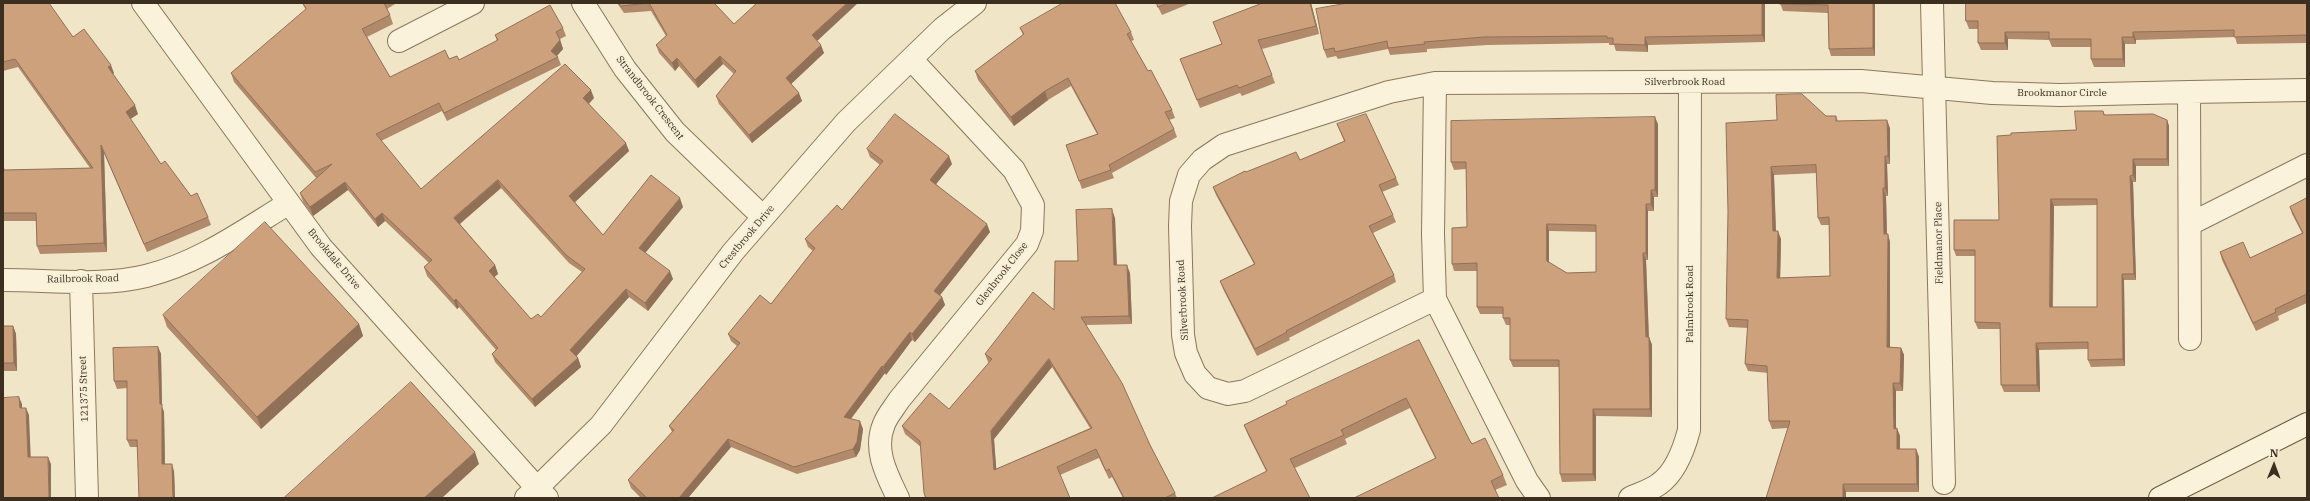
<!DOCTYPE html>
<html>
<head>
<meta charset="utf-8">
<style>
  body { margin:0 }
  #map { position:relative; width:2310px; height:501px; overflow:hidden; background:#f0e5c7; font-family:"IBM Plex Serif",serif }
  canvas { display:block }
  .frame { position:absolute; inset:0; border:4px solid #3c2f20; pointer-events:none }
  .north { position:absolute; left:2254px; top:445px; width:40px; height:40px; -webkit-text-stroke:3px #f7efd7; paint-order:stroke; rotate:1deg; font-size:11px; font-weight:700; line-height:16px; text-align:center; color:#3c2f20 }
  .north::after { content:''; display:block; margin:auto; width:14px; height:18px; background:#3c2f20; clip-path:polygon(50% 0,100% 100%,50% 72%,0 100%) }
</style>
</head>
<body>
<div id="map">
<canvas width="2310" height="501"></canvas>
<div class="frame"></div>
<div class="north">N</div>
</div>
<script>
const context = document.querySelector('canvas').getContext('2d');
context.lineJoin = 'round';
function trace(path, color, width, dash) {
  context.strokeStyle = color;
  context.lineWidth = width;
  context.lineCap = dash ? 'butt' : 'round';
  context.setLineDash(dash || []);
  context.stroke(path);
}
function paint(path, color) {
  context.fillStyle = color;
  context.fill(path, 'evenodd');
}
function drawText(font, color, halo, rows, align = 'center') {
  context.font = font + ' "IBM Plex Serif",serif';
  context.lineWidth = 3.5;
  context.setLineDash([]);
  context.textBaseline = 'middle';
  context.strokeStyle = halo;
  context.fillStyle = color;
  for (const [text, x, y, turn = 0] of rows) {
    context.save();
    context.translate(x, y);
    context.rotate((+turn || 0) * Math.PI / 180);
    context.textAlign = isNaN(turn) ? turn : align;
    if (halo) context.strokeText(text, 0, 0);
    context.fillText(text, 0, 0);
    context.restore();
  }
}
const minor = new Path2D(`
  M143,3l178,244 216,241 64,-63 132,-173 113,-130 96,-93 33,-26
  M583,3l42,66 50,63 88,85
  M1932,3l12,480
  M399,41l74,-38
  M1435,83l-2,151 2,65 92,182 12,17
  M2189,92l118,-2
  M2190,224l117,-59
  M3,280c46,0 98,7 143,-4 53,-13 97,-45 143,-73
  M81,281l6,217
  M1435,299l-190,92 -17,3 -20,-6 -13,-14 -9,-21 -3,-18 -3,-109 1,-25 8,-26 13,-15 22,-15 165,-53 46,-9 426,-2 131,12 68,2 129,-3 1,247
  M898,498c-11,-23 -25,-48 -14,-74 3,-8 10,-16 15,-24l128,-156 5,-13 1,-26 -19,-35 -103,-111
  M1630,498c9,-4 21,-8 29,-14 16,-11 25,-35 30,-54l1,-347`);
const tertiary = new Path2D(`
  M526,498l11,-10 10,10`);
const secondary = new Path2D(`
  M2160,498l147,-74`);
trace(minor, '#8c775c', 24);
trace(tertiary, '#8c775c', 24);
trace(secondary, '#6e583f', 24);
trace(minor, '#faf2db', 22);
trace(tertiary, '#faf2db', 22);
trace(secondary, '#faf2db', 22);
paint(new Path2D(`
  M3,3l70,34 41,36 -1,1 25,40 -8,5 31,45 30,32 17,21 3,8 -64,27 -43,-99 3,99 -67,2 -3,-8 -1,-25h-33v-55l2,4 85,-2 -72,-101 -15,4z
  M302,3h93v1l-8,5 3,6 3,9 -26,13 23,40 59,-18 10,1 38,-19 -2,-6 68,-7 3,8 -6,3 3,10 -6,7 1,1 3,8 -114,56 -5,-10 -61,30 40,48 173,-91 -5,6 40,47 -54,51 28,33 80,-28 -38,46 28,26 -25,32 -19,-14 -53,59 2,2 3,9 -46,40 -40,-45 -3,-8 4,-4 -37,-43 -2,2 -30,-33 -3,-9 5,-4 -44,-42 -7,6 -30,-37 -35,26 -10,-14 -3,-9 17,-14 -83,-97 -3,-9 75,-63zM501,188l68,75 13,9 -41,45 -10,2 -37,-42 4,-3 -3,-9 -35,-41z
  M617,3h97l20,21 83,17 7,12 -33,31 11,17 -50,42 -33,-39 -3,-8 18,-22 -11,-10 -25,24 -19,-22 -4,5 -16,-18 -3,-8 10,-9 -15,-25 -27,2z
  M1156,3h35l-29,12z
  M1311,3l8,31 -57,15 13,34 -33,13 -2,-3 -40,15 -20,-49 41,-15 39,-40z
  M1348,3h417v39l-117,3v7l-32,-1 -2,-6h-5v-2l-122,2 -60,4v3l-37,3 -2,-6 -50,10 -2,-3 -9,2 -3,-8z
  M1780,3h95v53h-44l-2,-7 -1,-36 -45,-2z
  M2307,3v40l-70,1 -2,-7 -99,3v4h-11v23h-31l-3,-8v-12h-39l-3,-7 -41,-1v11h-27l-3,-7v-14h-9l-3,-8z
  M1020,28l111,4 3,8 -3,1 17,30 24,39 3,8 -6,2 5,9 3,8 -65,36 2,5 -32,11 -16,-44 31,-11 -26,-48 -23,14 -34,26 -36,-46 -3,-9 48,-36z
  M2103,111l2,4 62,5 2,6v40h-33v16h-3l3,98h-12l1,86 -34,1 -3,-7v-11l-49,1 1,42h-36l-3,-7 -1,-56h-22l-3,-7v-66h-19l-2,-6 45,-30 12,-85 65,-5zM2097,205v102h-44l1,-101z
  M1836,116l2,5 52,7v36h-3l1,32h-2l1,38 3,8v105l11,1 3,7 -1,36h-7v37l4,8v13h16l3,8v35h-73l-58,-64 -16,1 -3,-8 -1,-48 -20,-2 -3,-7 3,-36 -19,-1 -3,-8 51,-199zM1817,173l1,45 3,7h8l1,51 -50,2 1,-39 -5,-8 -2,-56z
  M1337,124l59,54 3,7 -17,7 11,23 3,7 -23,11 21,42 2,7 -107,56 1,2 -33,16 -34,-67 -3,-8 34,-17 -38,-69 -3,-8 33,-15 54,-12 44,-19z
  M1658,124v73h-4v14h-6v49h-2l3,77 3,8v72l-56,-1v65l-34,1 -2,-8 -1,-107h-46l-3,-7v-35h-4l-3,-7v-4h-23l-3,-7v-36h-23l-2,-7 15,-37 -1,-58 -12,1 -3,-8zM1549,231l47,1v40l-29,1 -18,-10z
  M867,149l85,15 -16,20 54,48 -50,63 2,2 3,8 -30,37 -3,-2 -26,35 -1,-2 -34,46 12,10 -3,21 -4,7 -59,17 -66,-27 -43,51h-47l-10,-10 -3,-8 44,-48 -3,-6 68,-80 -6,-5 -3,-7 43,-30 42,-53 -5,-4 -3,-8 37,-29 38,-45 -10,-8z
  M2307,198v105l-29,13 1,4 -23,11 -34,-71 -2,-8 30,6 52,-25 -10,-19 -2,-7z
  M1115,218l2,47 13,8 2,51 -46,1 64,120 25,48 2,5h-54l-11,-21 -3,2 -10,-21 -39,17 10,23h-145l-1,-5 -3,-46 -16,-13 -3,-8 47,-17 40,-46 -1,-1 -3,-8 69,-44 24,-49zM1052,367l38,61 -94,41 -2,-30z
  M163,315l196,9 4,12 -102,93 -94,-102z
  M3,326h10l3,8 1,37h-14z
  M1419,340l51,101 33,34 4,10 -12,5 -60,-32 -25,-50 -65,31 2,5 -52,24 -29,3 -18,-36 -4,-10z
  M158,347l3,7 1,53 2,5 1,52 9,7 1,27h-36l-1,-51h-8l-3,-7v-52l-10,1 -3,-8z`), '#b18a6c');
paint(new Path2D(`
  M847,3h11l-43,40 -3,-8z
  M1310,3h1l8,31 -3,-8z
  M1762,3h3v39l-3,-7z
  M1873,3h2v53l-2,-8z
  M2005,32l3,7v11l-3,-7z
  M2133,32l3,8v4l-3,-7z
  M1645,37l3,8v7l-3,-7z
  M2122,37l3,7v23l-2,-8z
  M560,40l3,9 -9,10 -3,-8z
  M821,45l3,8 -35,33 -3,-8z
  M720,56l3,8 -25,24 -3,-8z
  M677,58l2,8 -4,5 -3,-8z
  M111,65l3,8 -3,2 -3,-8z
  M591,90l3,8 -8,8 -3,-8z
  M1045,91l3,9 -34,26 -3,-9z
  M799,93l3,8 -50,42 -3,-8z
  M135,105l3,9 -9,6 -3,-8z
  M1655,117l3,7v73l-3,-7z
  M1887,120l3,8v36l-2,-8z
  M2167,120l2,6v40l-2,-7z
  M626,143l3,8 -57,54 -3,-9z
  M101,145l3,8 3,99 -3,-9z
  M949,156l3,8 -19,24 -3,-8z
  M1885,156l2,8 1,32 -3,-8z
  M2133,159l3,7v16l-3,-7z
  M1771,167l3,8 2,64 -3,-8z
  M2130,176l3,6 3,98 -2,-6z
  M498,180l3,8 -44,38 -3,-8z
  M345,182l3,8 -35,26 -3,-9z
  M1883,188l3,8 1,46 -3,-8z
  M1651,190l3,7v14l-3,-7z
  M680,198l3,9 -41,50 -3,-9z
  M2051,199l3,7 -2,108 -2,-7z
  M1646,204l2,7v49l-2,-7z
  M1112,209l3,9 2,55 -3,-8z
  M382,213l3,8 -7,6 -3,-8z
  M987,224l3,8 -53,67 -3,-8z
  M1547,224l2,7v38l-2,-8z
  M1778,231l3,8 -1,47 -3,-8z
  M1888,234l2,8v113l-3,-8z
  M1643,253l3,7 3,85 -3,-8z
  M495,265l3,9 -6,5 -3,-8z
  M1127,265l3,8 2,51 -3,-8z
  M670,271l3,8 -25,32 -3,-8z
  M2122,274l2,6 1,86 -2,-7z
  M626,289l3,8 -55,62 -4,-9z
  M942,297l3,8 -30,37 -3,-8z
  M456,299l3,8 -2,2 -3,-8z
  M359,324l4,12 -102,93 -4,-12z
  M13,326l3,8 1,37 -3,-8z
  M910,332l2,8 -26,35 -3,-8z
  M1649,337l3,8v72l-2,-8z
  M2036,343l3,7 1,42 -3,-7z
  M158,347l3,7 1,53 2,5 1,59 -3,-7z
  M1901,348l3,7 -1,36 -3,-8z
  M578,358l3,9 -46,40 -3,-8z
  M1049,359l3,8 -58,72 3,39 -3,-8 -3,-39z
  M882,366l3,7 -39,52 -2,-8z
  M1893,383l3,8v45l-2,-7z
  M19,397l3,7v11l-2,-7z
  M26,408l3,7 2,49 -3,-7z
  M1593,409l3,7v65l-3,-7z
  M860,421l3,8 -3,21 -4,7 -3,-8z
  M1897,428l3,8v21l-3,-8z
  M728,439l3,8 -43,51h-9z
  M1916,449l3,8v35l-2,-8z
  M475,452l4,12 -37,34h-18z
  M48,457l3,7v34h-2z
  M172,464l2,7 1,27h-2z
  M1843,484l3,8v6h-3z`), '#907158');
const building = new Path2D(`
  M3,3h46l24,34 11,-8 27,36 -3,2 27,38 -9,7 35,52 4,-3 26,35 6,-3 11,24 -64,27 -43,-99 3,98 -67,3 -1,-33h-33v-43l90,-2 -78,-109 -12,3z
  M303,3h81l6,12 -28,14 28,48 55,-27 4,9 8,-3 2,4 39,-20 -3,-5 55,-30 13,23 -7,4 4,8 -9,11 7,6 -114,56 -5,-10 -63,31 45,55 144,-125 26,26 -8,8 43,45 -57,53 34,39 48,-60 29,23 -41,50 31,23 -25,32 -19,-14 -56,61 8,8 -46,41 -40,-45 6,-6 -42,-49 -2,2 -30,-34 8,-7 -50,-47 -7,6 -30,-37 -35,25 -10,-14 32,-29 -17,8 -84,-99 75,-64zM498,180l68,75 19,14 -44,48 -3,-3 -7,5 -42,-48 6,-6 -41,-47z
  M619,3h95l20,21 23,-21h90l-35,32 9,10 -35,33 13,15 -50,42 -33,-39 20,-25 -16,-15 -25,24 -18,-22 -5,5 -16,-18 11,-10 -18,-32 -28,3z
  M1063,3h52l16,29 -4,2 21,37 3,-1 21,40 -7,2 9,17 -65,36 2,5 -32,11 -13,-36 32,-11 -30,-56 -23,13 -34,26 -36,-46 49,-37 -4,-6z
  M1157,3h11l-10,4z
  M1260,3h50l6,23 -58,14 14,35 -33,13 -2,-3 -40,15 -17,-41 42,-15 -9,-22 47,-18z
  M1348,3h414v32l-117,2v8l-32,-1v-6h-6v-2l-123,1 -60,5 1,2 -37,4 -1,-7 -52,11 -1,-4 -10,2 -8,-41z
  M1780,3h93v45l-44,1 -1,-44 -48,-1z
  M1966,3h341v32l-73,2v-7l-101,2v5h-11l1,22h-32v-20h-42v-7h-44v11h-27v-22h-12z
  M1802,94l24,22h10v5l51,-1 1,36h-3v32h-2l1,46h4l-1,113 14,1 -1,35h-7l1,46 3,-1v21h19l1,35h-74v14h-77l24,-77h-21l-2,-55 -22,-2 3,-44 -22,-1 2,-107 -2,-89 51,-3 -1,-25zM1816,165l2,53 11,-1 1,59 -53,2 1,-47h-5l-2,-64z
  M2075,111h28l1,4 49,-1 14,6v39h-34v16l-3,1 4,98h-12l1,85 -35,1v-18l-52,1 1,42h-36l-1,-62 -25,-1v-72h-21v-30h45l-2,-84 14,-1v-2l65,-3zM2051,199h46v108h-47z
  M895,114l54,42 -19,24 57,44 -53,67 8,6 -30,37 -2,-2 -27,35 -1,-1 -38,51 16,4 -3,21 -4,7 -59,18 -66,-28 -49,59h-32l-19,-18 46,-50 -5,-4 71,-83 -12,-9 32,-39 11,9 44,-56 -10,-9 32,-34 5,5 41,-49 -16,-12z
  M1366,114l30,64 -17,7 14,30 -24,11 25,49 -108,56 1,1 -32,17 -35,-68 35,-17 -42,-77 32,-16 1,1 50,-20 4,8 45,-19 -8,-17z
  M1655,117v73h-4v14h-5v49h-3l3,84h3l1,72h-57v65h-33l-1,-114h-49v-42h-7v-11h-26v-44l-25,1v-36l15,-1 -1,-65h-15v-41zM1547,224l49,1v47l-29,1 -20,-12z
  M2307,198v96l-32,15 1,3 -23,11 -33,-71 23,-10 7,16 53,-25 -13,-26z
  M1112,209l2,56h13l2,51 -48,1 41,66 28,62 25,48 -10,5h-41l-15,-29 -3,2 -10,-22 -39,18 13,31h-144l-2,-5 -4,-52 -18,-15 28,-33 19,16 43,-50 -7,-5 48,-62 21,18 1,-49h23l-2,-51zM1049,359l43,69 -98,42 -3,-39z
  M265,222l94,102 -102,93 -94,-102z
  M3,326h10l1,37h-11z
  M1419,340l51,101 2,3 13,-6 18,37 -12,6 8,17h-145l82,-40 -30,-60 -65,32 3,5 -54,24 20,39h-98l55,-27 -23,-46 43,-21 -1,-2z
  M158,347l2,57h2v60h10l1,34h-34l-2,-58h-10v-59h-13l-1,-33z
  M411,382l64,70 -51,46h-140z
  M19,397l1,11h6l2,49h20l1,41h-46v-100z`);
paint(building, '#cea17d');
trace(building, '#907158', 1);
drawText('10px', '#3c2f20', '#f7efd7', [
  ["Silverbrook Road",1685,82],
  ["Brookmanor Circle",2062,93],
  ["Strandbrook Crescent",650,98,52],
  ["Crestbrook Drive",747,237,-50],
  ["Fieldmanor Place",1939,243,-91],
  ["Brookdale Drive",334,259,50],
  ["Glenbrook Close",1002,274,-52],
  ["Railbrook Road",83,279,-1],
  ["Silverbrook Road",1183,300,-93],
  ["Palmbrook Road",1690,304,-90],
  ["121375 Street",84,389,-92]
]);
</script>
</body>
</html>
